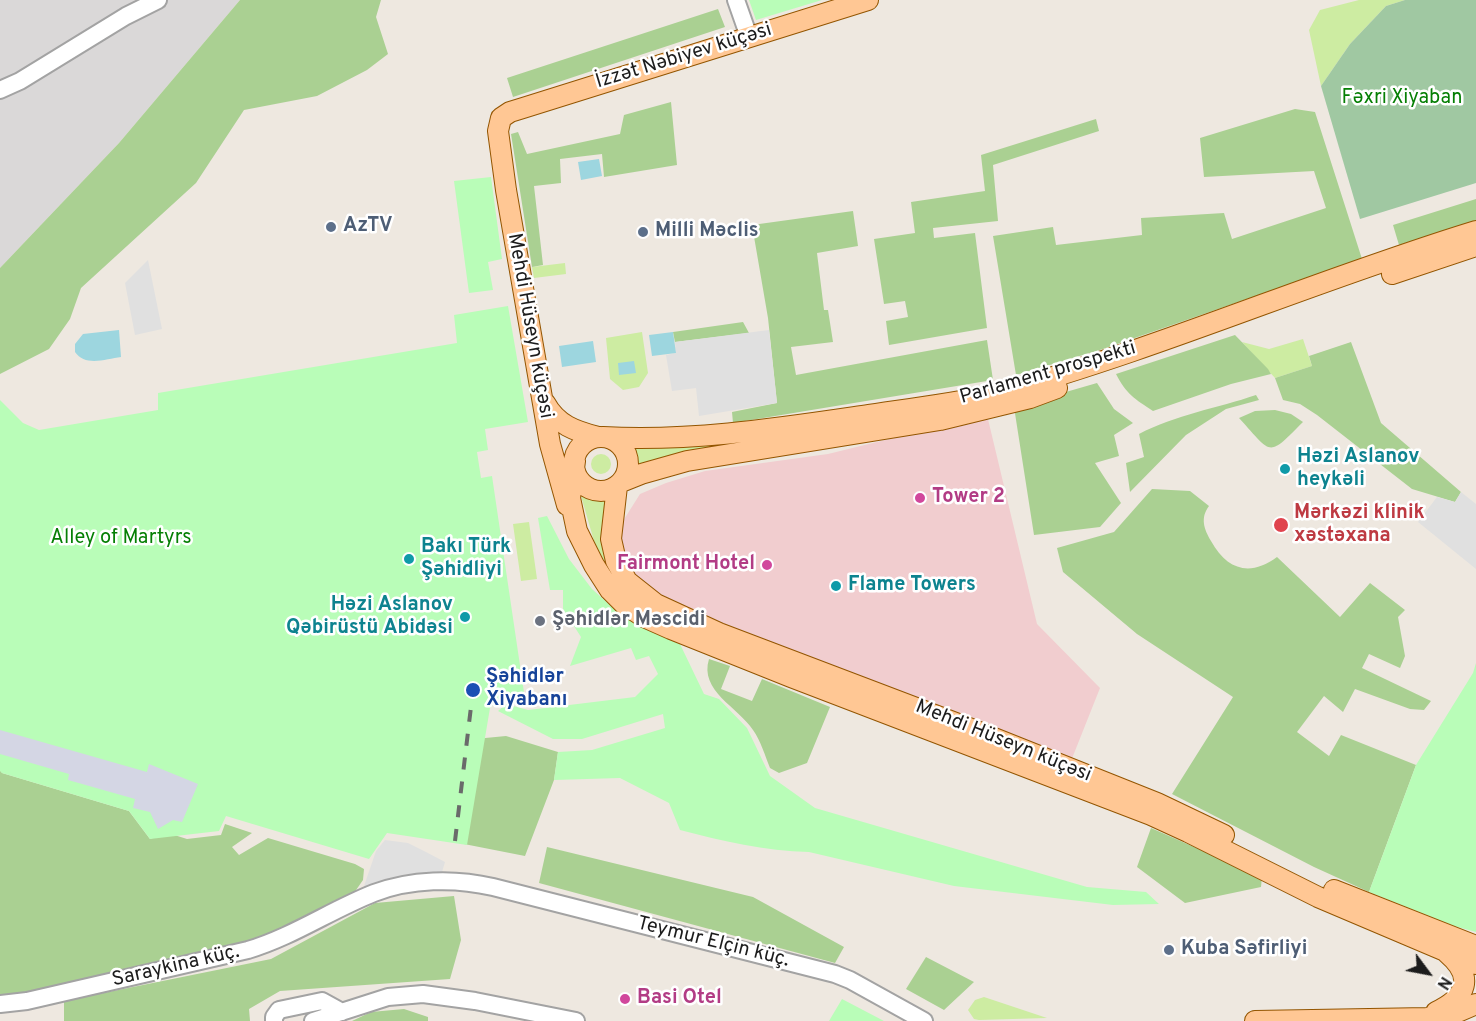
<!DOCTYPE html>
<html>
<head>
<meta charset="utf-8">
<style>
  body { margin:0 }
  #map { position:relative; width:1476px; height:1021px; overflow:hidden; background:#eee8e0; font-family:Overpass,sans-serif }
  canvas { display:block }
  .north { position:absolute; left:1398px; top:943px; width:60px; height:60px; -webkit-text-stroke:4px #fff; paint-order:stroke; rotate:122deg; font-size:16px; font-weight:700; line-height:24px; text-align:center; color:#1c1c1c }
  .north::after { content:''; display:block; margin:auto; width:21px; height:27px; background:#1c1c1c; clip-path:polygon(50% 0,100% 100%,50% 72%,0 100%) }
</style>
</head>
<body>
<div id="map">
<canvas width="1476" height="1021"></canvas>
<div class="north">N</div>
</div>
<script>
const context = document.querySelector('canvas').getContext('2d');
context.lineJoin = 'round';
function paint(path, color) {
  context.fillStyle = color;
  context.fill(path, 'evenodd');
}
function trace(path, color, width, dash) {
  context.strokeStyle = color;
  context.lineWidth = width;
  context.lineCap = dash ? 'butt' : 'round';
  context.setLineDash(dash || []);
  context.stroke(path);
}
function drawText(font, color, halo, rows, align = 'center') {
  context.font = font + ' Overpass,sans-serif';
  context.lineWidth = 5;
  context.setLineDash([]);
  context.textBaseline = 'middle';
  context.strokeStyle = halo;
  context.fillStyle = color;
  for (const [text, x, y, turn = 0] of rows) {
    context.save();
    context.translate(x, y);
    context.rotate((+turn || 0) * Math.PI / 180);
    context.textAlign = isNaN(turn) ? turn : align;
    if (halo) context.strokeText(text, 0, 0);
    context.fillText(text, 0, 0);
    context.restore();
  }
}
paint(new Path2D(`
  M0,0h240l-121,143 -119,125z`), '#dad8d8');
paint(new Path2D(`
  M987,415l50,209 63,64 -29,73 -382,-150 -38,-19 -26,-29 -4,-22 2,-20 17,-27 26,-11 39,-12 123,-17z`), '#f1cdcf');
paint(new Path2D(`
  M1359,0h46l-19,6 -36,38 -29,42 -12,-56 11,-20z
  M565,263l1,11 -32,4 -2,-11z
  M642,332l6,41 -9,14 -16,3 -13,-11 -4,-41z
  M1303,339l9,27 -37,12 -33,-36 27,7z
  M723,444l-89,28 1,-10 -5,-14z
  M591 464a10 10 0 1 1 20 0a10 10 0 1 1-20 0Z
  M579,489l15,7h15c-11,30 -9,45 0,75l-15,-30z
  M529,522l8,57 -16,2 -8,-57z
  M984,997l63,21 -68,2 -5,-1 -6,-9 7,-10z`), '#cdeca2');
paint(new Path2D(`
  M240,0h141l-5,17 12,37 -21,16 -50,26 -73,14 -48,73 -115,105 -11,31 -21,30 -49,25v-106l119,-125z
  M718,9l7,18 -212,70 -6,-19z
  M671,102l6,63 -73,12 -2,-23 -42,5 1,24 -27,3 9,79 -11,2 -21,-133 7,-2 9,22 93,-20 4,-19z
  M1295,109l20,3 47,147 -259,90 -87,26 -23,-139 60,-9 3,18 86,-10 -1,-17 83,-5 8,26 94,-31 -12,-37 -110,6 -4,-39z
  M1096,119l3,12 -106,34 5,56 -65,7 1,10 41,-5 12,95 -98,17 -3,-24 22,-4 -3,-16 -21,3 -10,-65 41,-6 -4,-31 74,-11 -4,-36z
  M1476,199v22l-77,24 -6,-20z
  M853,211l5,35 -41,7 7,57h4l5,32 -42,5 5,28 191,-35 6,40 -260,43 -1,-11 45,-9 -9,-85 -16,-93z
  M743,322l6,11 -74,9 -2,-10z
  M1235,335l33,34 3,5 -40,10 -78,27c-18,-12 -27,-17 -37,-37z
  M1351,342l30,81 80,69 -6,10 -43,-13 -95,-74 -17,-11 -17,-4 -8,-22 37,-12 -3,-10z
  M1097,383l17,26 19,14 -19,12 5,21 -24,7 26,40 -21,24 -66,8 -20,-128z
  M1256,395l3,5 -33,9 -40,26 -56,57 -4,-29 18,-6 -5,-23c36,-19 79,-26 117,-39z
  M1275,410l16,4 12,8c-36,36 -30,33 -64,-4l16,-7z
  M1152,489l38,2 19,15c-9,12 -5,23 2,35 16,29 39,36 66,16l63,60 30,-34 35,27 -7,7 7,39 -5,12 -31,-14 -7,14 69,33 -7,9 -14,-1 -55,-20 -12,23 -19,-16 -27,36 32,24 12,-21 75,30 -47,127 -55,-25 -142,-73 61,-97 -96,-63 -74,-62 -6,-24 57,-16z
  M709,659l21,7 -9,23 31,12 10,-22 68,28 -23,56 -28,10 -9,-5c-5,-12 -9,-27 -17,-38 -15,-23 -54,-39 -44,-71z
  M506,736l52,16 -4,28 -29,76 -122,-24 72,-93z
  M0,770l2,3 127,38 21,28 18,-6 19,6 34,-4 4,-11 27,9 -20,14 7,8 29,-17 87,26 9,5 -1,11 -9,13 -101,48 -232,52 -21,2z
  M1151,828l111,49 -1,10 -76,16 -48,-36z
  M547,847l206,50 91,50 -9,16 -296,-80z
  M454,896l7,44 -11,39 -170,12 -31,18 1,12h-186v-20l207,-42 104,-56z
  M926,957l48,25 -30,28 -38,-21z
  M404,1009l24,8v4h-76l19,-9z`), '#aad092');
paint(new Path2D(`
  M1405,0h71v183l-116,36 -39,-133 29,-42 36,-38z`), '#a0c8a2');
paint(new Path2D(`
  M749,0h73l-66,20z
  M491,177l11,82 -14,3 5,28 -24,3 -15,-112z
  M508,306l20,116 -43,7 3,21 -11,2 4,26 11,-2 34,230 -29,-5 -7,7 -23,137 -80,-12 -18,26 -143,-43 -7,15 -69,8 -21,-28 -127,-38 -2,-2v-371l23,23 16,7 119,-20v-17l299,-50 -3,-28z
  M547,516l22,43 23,30 30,27 58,28 24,50 15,5 28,29 23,48 45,32 272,79 59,5 13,12 -46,1 -159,-19 -145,-34c-44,-1 -87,-11 -129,-22l-11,-27 -49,-25 -66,2 4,-28 34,-2 73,-22 -2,-14 -81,25h-29l-55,-28 8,-7 22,6 107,-13 23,-23 -9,-18 -13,4 -5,-12 -61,18 11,-29 -18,-28v-19h-13l-12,-72z
  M1476,663v269l-22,-6 -85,-34 47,-127 57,-92z
  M842,999l42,22h-55z`), '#b9fdb8');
paint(new Path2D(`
  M148,260l14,69 -27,6 -10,-52z
  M769,330l8,73 -78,13 -3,-28 -24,3 -6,-36 10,-2 -1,-11z
  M1461,492l15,12v65l-58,-47 19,-25 18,5z
  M385,840l23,3 18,9 19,10 -3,10 -40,3 -39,14 13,-38z`), '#e0e0e0');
paint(new Path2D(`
  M0,730l147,42 2,-8 49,20 -16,38 -9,-2 -15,9 -8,-17 -17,-4 2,-9 -67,-19 1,-6 -69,-20z`), '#d4d6e4');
paint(new Path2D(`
  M599,159l3,17 -21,4 -3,-18z
  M119,330l2,27c-15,2 -36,10 -46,-5v-8l8,-10z
  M673,332l3,21 -24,3 -3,-21z
  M593,341l3,21 -34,5 -3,-21z
  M634,361l2,12 -17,2 -1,-12z`), '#9dd6df');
const minor = new Path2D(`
  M736,0l13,37
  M0,90l20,-9 106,-65 32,-16
  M0,1004l27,-3 221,-51c44,-13 83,-40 126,-57 37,-14 81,-15 119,-6l342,87 15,6 74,41
  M274,1021v-4l5,-7 43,-9 20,11
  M313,1021l75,-24 35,-3 52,7 101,20`);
const major = new Path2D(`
  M1392,274l84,-28
  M545,403c12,22 30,28 53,34
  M603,437c89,5 177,-9 266,-22 43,-7 88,-11 130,-22 162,-45 317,-113 477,-162
  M574 464a27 27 0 1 1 54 0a27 27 0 1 1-54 0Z
  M575,461l-5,37 7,33 17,34 16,25 14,14 20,13 27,12 120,48 360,138 37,17 130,65 158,67
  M621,482l20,-8 46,-13 253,-41 90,-22 27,-10
  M617,486l-6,53 5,22 11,20 29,23 63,29 250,95 188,75 67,32
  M567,505l-17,-61 -44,-254 -8,-59 3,-13 9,-6 13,-4 345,-108
  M1334,890l142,56
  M1436,1012c31,-15 39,-35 11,-59
  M1255,1021l172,-3 26,-4 23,-10`);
trace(minor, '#a3a3a3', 20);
trace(major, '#935500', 22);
trace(minor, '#fff', 16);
trace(major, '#ffc794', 20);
trace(new Path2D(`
  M455,841l18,-151`), '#6a6a6a', 4, [12, 12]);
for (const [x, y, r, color] of [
  [331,227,6,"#5c6f8a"],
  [643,232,6,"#5c6f8a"],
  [1285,469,6,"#0f9aa8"],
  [920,498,6,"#d1479c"],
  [1281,525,8,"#e0444e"],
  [409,559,6,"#0f9aa8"],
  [767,565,6,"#d1479c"],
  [836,586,6,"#0f9aa8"],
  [465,617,6,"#0f9aa8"],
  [540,621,6,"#6b7280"],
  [473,690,8,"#1a4fb4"],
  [1169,950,6,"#5c6f8a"],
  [625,999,6,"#d1479c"]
]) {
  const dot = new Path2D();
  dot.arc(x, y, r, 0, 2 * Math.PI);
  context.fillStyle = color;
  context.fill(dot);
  trace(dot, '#fff', 2);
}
drawText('20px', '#1c1c1c', '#fff', [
  ["İzzət Nəbiyev küçəsi",684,57,-17],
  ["Mehdi Hüseyn küçəsi",529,326,80],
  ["Parlament prospekti",1048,374,-16],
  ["Mehdi Hüseyn küçəsi",1003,742,22],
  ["Teymur Elçin küç.",713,943,14],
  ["Saraykina küç.",176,967,-13]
]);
drawText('20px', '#057f04', '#fff', [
  ["Fəxri Xiyaban",1402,99],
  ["Alley of Martyrs",121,539]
]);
drawText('bold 20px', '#4e5e75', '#fff', [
  ["AzTV",343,227],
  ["Milli Məclis",655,232],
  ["Kuba Səfirliyi",1181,950]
], 'left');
drawText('bold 20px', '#0d838f', '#fff', [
  ["Həzi Aslanov",1297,458],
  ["heykəli",1297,481],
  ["Bakı Türk",421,548],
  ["Şəhidliyi",421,571],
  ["Flame Towers",848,586],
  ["Həzi Aslanov",453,606,"right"],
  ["Qəbirüstü Abidəsi",453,629,"right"]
], 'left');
drawText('bold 20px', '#b23c85', '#fff', [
  ["Tower 2",932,498],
  ["Fairmont Hotel",755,565,"right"],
  ["Basi Otel",637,999]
], 'left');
drawText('bold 20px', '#be3a42', '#fff', [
  ["Mərkəzi klinik",1294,514],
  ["xəstəxana",1294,537]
], 'left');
drawText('bold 20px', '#5b616d', '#fff', [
  ["Şəhidlər Məscidi",552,621]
], 'left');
drawText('bold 20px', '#164399', '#fff', [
  ["Şəhidlər",486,678],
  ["Xiyabanı",486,701]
], 'left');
</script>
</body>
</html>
